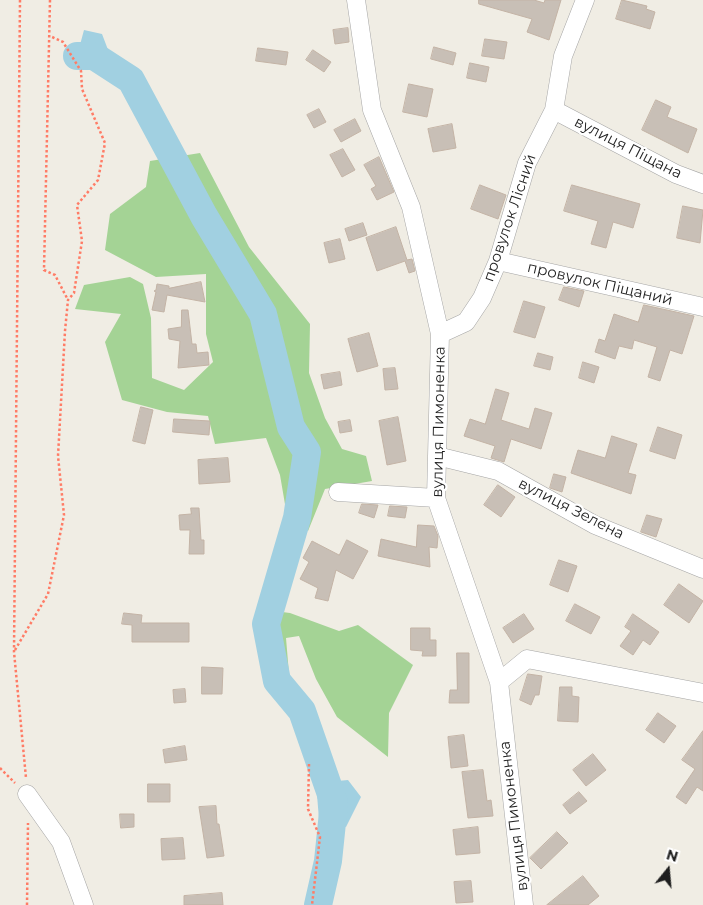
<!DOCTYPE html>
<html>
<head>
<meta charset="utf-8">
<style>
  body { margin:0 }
  #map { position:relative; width:703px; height:905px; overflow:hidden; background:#f0ede4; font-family:Montserrat,sans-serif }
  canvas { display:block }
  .north { position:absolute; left:643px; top:845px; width:50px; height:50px; -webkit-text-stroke:4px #fff; paint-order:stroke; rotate:17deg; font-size:14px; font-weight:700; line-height:20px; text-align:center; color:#1e1e1e }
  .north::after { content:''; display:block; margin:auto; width:18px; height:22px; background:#1e1e1e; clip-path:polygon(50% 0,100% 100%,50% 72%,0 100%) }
</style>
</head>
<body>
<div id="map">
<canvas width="703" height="905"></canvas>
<div class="north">N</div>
</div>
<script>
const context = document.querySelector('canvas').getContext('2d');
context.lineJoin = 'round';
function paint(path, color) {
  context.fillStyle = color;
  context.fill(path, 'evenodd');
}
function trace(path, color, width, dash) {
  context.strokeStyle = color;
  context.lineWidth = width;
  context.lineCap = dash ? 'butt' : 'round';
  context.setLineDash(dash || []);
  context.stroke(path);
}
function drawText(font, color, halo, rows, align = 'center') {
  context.font = font + ' Montserrat,sans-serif';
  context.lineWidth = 4.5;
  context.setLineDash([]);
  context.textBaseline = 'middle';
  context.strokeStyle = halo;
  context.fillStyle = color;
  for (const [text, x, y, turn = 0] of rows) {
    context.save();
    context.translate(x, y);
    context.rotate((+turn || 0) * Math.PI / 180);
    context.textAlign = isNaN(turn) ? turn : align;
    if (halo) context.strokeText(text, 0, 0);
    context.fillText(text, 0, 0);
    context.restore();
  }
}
paint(new Path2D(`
  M200,153l49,94 61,77 -1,49 16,45 17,31 24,7 6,25 -47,8 -17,42 -21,-15 -7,-41 -14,-37 -51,6 -7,-28 -41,-4 -45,-12 -17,-58 16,-28 -46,-5 9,-24 46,-8 13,7 8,34 1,60 32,12 29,-28 -7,-28v-60l-50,3 -51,-27 5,-36 36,-27 4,-26z
  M259,609l31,4 49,18 19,-6 55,40 -24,48 -1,44 -51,-40 -21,-38 -17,-43 -13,2 4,48 -25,-14z`), '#a4d395');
paint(new Path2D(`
  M84,30l18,4 8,21 11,5 -1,13 -16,-2 -27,-15z
  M348,780l13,17 -15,30 -27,-8 -3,-36z`), '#a1d0e1');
trace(new Path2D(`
  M77,56h17l37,24 73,136 59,98 28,113 16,25 -10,66 -31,106 11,57 25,30 32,92 -6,58 -10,44`), '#a1d0e1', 28);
const building = new Path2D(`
  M479,0h55l10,3 1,-3h16l-12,40 -22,-8 5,-13 -53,-15z
  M622,0l25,6 -1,3 9,3 -5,17 -34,-10z
  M348,28l1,14 -14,2 -2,-14z
  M485,39l22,3 -3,17 -22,-3z
  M434,47l22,6 -3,12 -22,-6z
  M258,48l30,4 -2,13 -30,-4z
  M313,50l18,12 -7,10 -18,-12z
  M470,63l19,4 -3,15 -19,-4z
  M409,84l24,5 -6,28 -24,-5z
  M656,100l15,7 -4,10 30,12 -9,24 -46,-23z
  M319,109l7,13 -12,6 -7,-13z
  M355,119l6,12 -20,11 -7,-12z
  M452,124l4,24 -23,4 -5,-23z
  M343,149l12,21 -13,7 -12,-22z
  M379,157l15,35 -17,8 -6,-11 5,-3 -12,-21z
  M480,185l26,10 -8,24 -27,-10z
  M572,185l68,19 -7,24 -20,-6 -7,26 -15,-4 7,-23 -34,-10z
  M683,206l20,4 -3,33 -23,-5z
  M363,223l4,12 -18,6 -4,-12z
  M396,227l11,33 5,-1 3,12 -6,2 -4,-12 -28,10 -11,-33z
  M340,239l5,20 -16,4 -5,-20z
  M201,282l4,20 -38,-7 -3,17 -12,-2 4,-18 -2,-1 2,-1 1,-6 12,2v2z
  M564,287l20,4 -5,16 -20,-7z
  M524,301l21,6 -10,31 -21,-6z
  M644,305l50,11 -12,38 -12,-4 -10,31 -12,-4 9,-30 -23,-7 -2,9 -13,-3 -4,13 -20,-7 4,-13 6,2 9,-27 24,8z
  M182,310h6l4,34h4l1,9 11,-1 1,13 -31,3 2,-27 -11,-2 -1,-10 13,-2z
  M369,333l9,33 -21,6 -9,-33z
  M538,353l15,4 -3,13 -16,-4z
  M583,362l16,5 -5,16 -15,-5z
  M395,368l3,21 -13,1 -2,-21z
  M340,372l2,13 -18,4 -3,-14z
  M496,389l13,4 -8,27 28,9 6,-21 17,5 -11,36 -30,-10 -7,23 -13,-4 4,-12 -31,-10 6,-17 15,5z
  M141,407l12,3 -8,34 -12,-3z
  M398,417l8,44 -19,4 -8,-44z
  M174,419l36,2 -1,14 -36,-3z
  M350,420l2,11 -12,2 -2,-11z
  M658,427l24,8 -7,24 -25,-8z
  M612,436l25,8 -9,29 8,2 -5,19 -60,-21 7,-23 27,8z
  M228,458l2,24 -31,2 -1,-24z
  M554,474l12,3 -4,15 -12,-4z
  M498,485l17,12 -14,20 -17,-12z
  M362,504l16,1 -4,13 -15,-5z
  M390,506l17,1 -2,11 -17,-2z
  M191,508h8l2,32h3v14h-15l1,-24h-10l-1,-15 12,-1z
  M647,515l15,4 -6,18 -15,-5z
  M418,525l16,1 4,10 -1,12 -8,-1 1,20 -52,-11 3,-17 35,8z
  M347,540l21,11 -15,28 -17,-9 -8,31 -13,-3 3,-10 -18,-9 9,-17 -6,-4 9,-17 27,14z
  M559,560l18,6 -9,26 -18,-7z
  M679,584l24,17 -14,22 -25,-18z
  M575,604l25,13 -9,17 -25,-13z
  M124,613l18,2 -1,8h48v19h-57v-17l-10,-1z
  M524,614l10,15 -21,14 -10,-15z
  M633,614l26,18 -9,13 -7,-5 -10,15 -13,-9 11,-15 -6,-4z
  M411,628h19v12h6v16h-14l1,-5 -12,-1z
  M457,653h12v50h-20l1,-13h7z
  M202,667l21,1 -1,26h-20z
  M528,674l14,2 -3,19h-4l-4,10 -11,-5z
  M560,687h12v9l7,1 -1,25 -20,-1z
  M185,689l1,13 -12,1 -1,-13z
  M658,713l18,13 -12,17 -18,-13z
  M703,731v60l-6,-4 -11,17 -10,-7 19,-28 -13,-9z
  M464,735l4,31 -17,2 -3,-31z
  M185,746l2,14 -22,3 -2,-13z
  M593,754l13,16 -20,16 -13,-16z
  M483,770l4,31 4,-1 2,16 -25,2 -6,-46z
  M148,784h22v18h-22z
  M579,792l8,9 -17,13 -7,-9z
  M216,806l1,18h2l5,32 -17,2 -8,-51z
  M120,814h14v13l-13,1z
  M478,827l2,26 -24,2 -3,-25z
  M557,832l11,11 -27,26 -11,-11z
  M183,838l2,21 -23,1 -1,-21z
  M583,876l16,20 -11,9h-41z
  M471,881l2,21 -17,1 -2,-21z
  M222,893l1,12h-39v-9z`);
paint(building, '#c8bfb6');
trace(building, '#c3b3a5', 1);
const minor = new Path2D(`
  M356,0l16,110 39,97 29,127 -4,164 63,184 25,223
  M554,110l122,64 27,10
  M498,261l205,46
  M440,334l26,-12 16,-24 16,-37 29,-98 27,-53 9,-54 22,-56
  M437,456l61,15 97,54 108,44
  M338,492l98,6
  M499,682l28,-23 176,34
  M27,794l34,48 23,63`);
trace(minor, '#a5a5a5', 19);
trace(new Path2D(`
  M20,0l-6,652 12,126
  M50,0l-6,270 11,5 13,25
  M15,650l33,-56 16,-79 -6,-59 7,-125 3,-31 6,-7 8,-52 -5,-36 21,-25 7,-37 -23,-54 -1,-18 -18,-29 -13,-6
  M309,764l-1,45 12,28 -8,68
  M0,768l15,15
  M27,905l1,-82`), '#ff7c66', 2.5, [2.5, 2.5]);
trace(minor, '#fff', 18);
drawText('15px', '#1e1e1e', '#fff', [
  ["вулиця Піщана",628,148,27],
  ["провулок Лісний",510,218,-71],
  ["провулок Піщаний",600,284,13],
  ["вулиця Пимоненка",439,422,-89],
  ["вулиця Зелена",571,509,27],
  ["вулиця Пимоненка",514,816,-97]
]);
</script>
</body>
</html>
